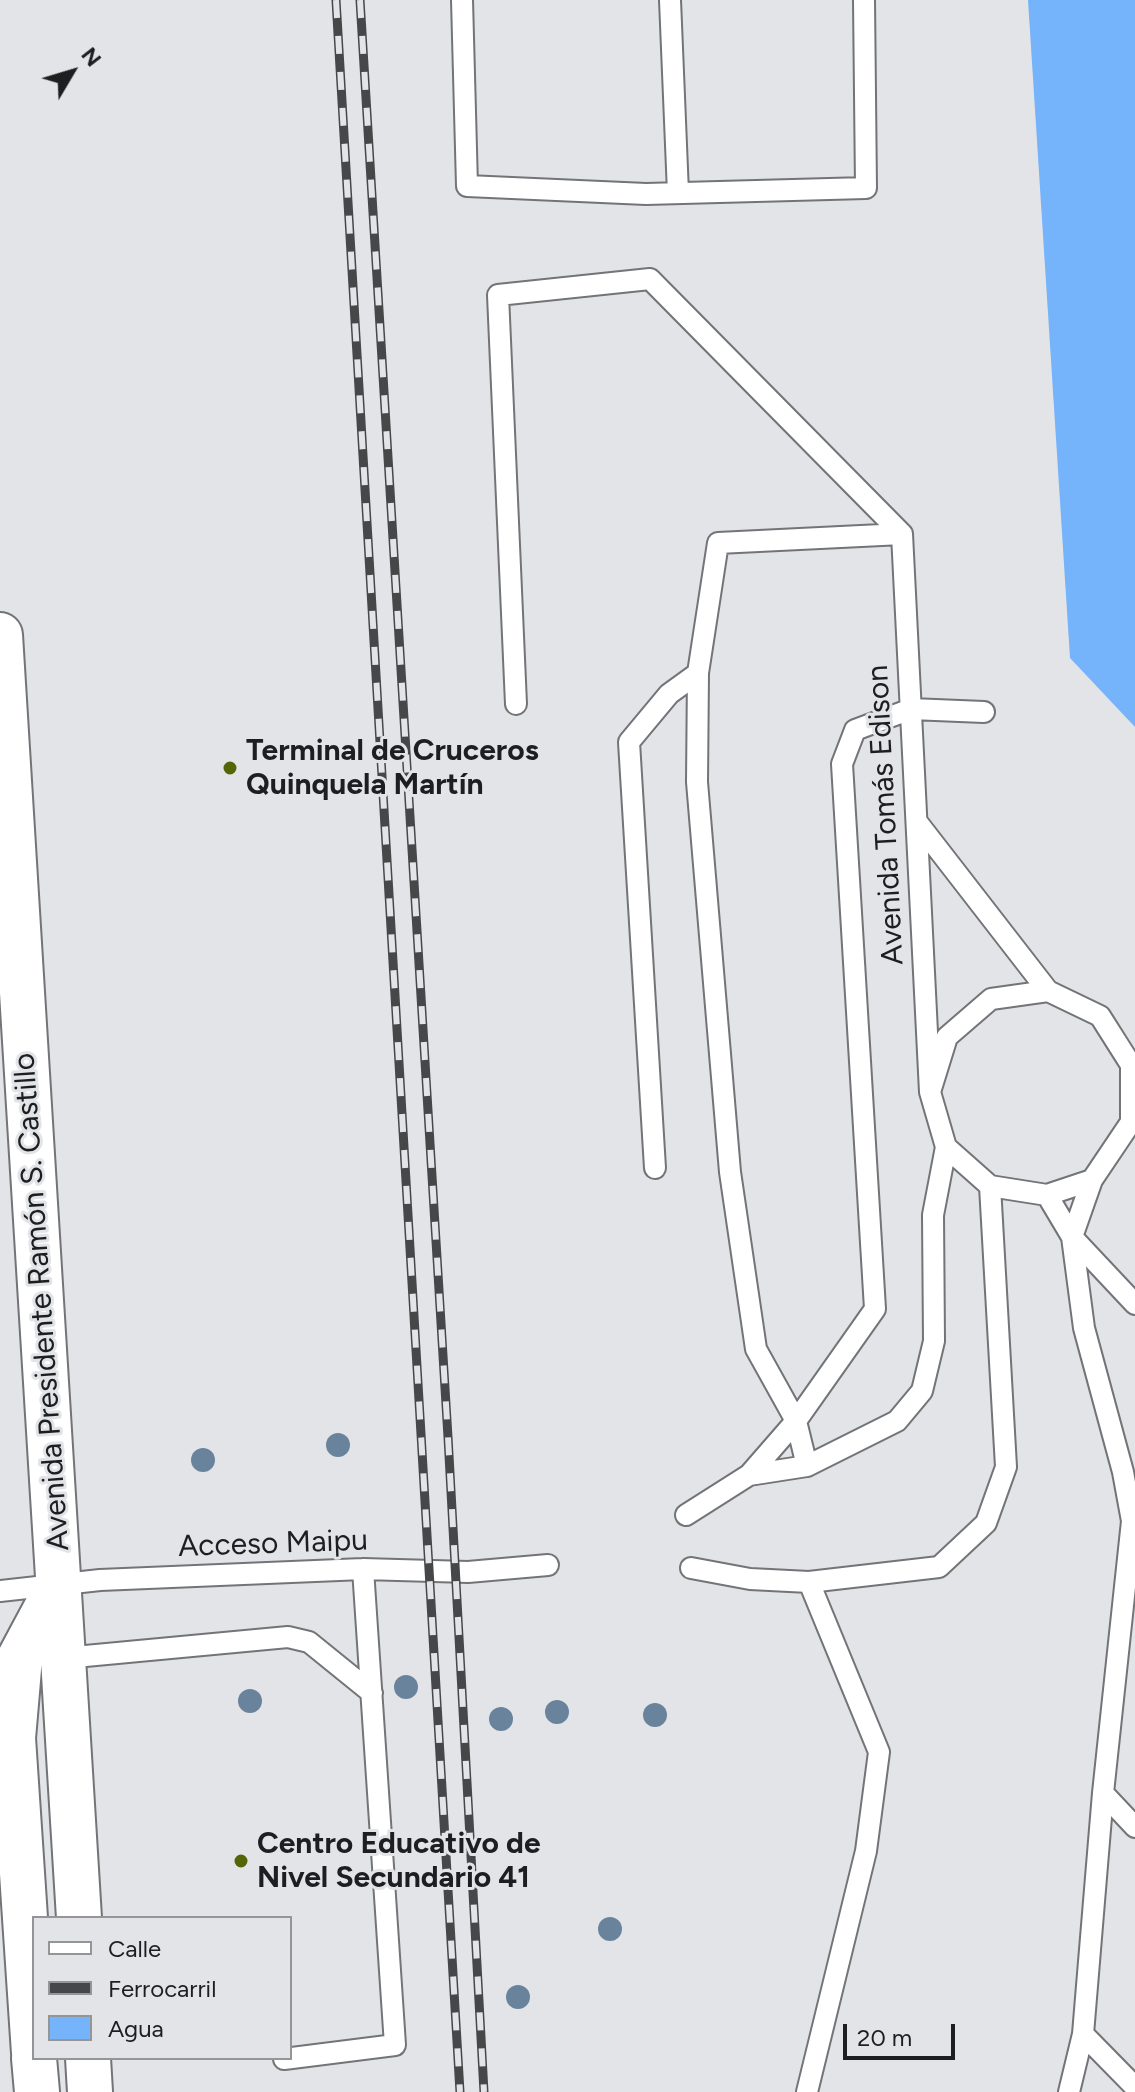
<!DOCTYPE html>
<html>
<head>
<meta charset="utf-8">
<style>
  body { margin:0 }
  #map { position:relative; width:1135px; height:2092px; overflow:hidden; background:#e2e4e7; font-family:Figtree,sans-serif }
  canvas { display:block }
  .legend { position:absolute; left:32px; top:1916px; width:260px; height:144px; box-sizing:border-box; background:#e2e4e7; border:2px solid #939597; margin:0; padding:10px 14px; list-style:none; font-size:24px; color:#1d1e1f }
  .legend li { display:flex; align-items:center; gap:16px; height:40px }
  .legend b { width:40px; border:2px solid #939597 }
  .north { position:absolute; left:32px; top:32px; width:80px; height:80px; -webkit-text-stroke:6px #e2e4e7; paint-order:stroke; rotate:52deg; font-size:22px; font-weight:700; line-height:32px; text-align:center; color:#1d1e1f }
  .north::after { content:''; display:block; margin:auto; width:28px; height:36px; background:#1d1e1f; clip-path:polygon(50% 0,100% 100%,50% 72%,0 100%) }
  .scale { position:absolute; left:843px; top:2024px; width:112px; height:36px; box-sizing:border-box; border:4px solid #1d1e1f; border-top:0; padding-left:10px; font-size:24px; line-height:28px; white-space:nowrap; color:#1d1e1f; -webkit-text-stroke:6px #e2e4e7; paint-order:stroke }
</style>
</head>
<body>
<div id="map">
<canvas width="1135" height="2092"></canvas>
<ul class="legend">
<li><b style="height:10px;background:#fff"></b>Calle</li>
<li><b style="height:10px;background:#464749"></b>Ferrocarril</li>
<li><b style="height:22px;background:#75b3fa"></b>Agua</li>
</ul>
<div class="north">N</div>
<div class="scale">20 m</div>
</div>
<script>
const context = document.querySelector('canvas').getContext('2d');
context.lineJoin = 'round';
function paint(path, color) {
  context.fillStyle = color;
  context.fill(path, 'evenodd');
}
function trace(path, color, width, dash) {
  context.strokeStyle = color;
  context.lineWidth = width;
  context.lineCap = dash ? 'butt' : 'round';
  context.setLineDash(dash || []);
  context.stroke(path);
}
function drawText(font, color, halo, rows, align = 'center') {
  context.font = font + ' Figtree,sans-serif';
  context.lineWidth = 6;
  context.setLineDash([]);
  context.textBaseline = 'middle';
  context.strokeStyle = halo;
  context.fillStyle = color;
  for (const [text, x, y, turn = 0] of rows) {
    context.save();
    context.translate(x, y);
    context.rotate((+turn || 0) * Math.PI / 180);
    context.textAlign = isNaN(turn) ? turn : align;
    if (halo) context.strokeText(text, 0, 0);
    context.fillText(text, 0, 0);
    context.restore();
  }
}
paint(new Path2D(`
  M1028,0h107v727l-65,-69z`), '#75b3fa');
const service = new Path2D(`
  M462,0l5,186 179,8 220,-6 -2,-188
  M670,0l8,193
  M902,534l28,558 16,55 44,39 57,9 45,-15 39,-58v-57l-31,-49 -52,-25 -57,8 -44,38 -17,55
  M698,673l-1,109 33,390 26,177 40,72 11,45
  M516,704l-18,-409 152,-16 252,255
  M917,822l131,169
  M655,1168l-26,-426 40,-48 29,-21 20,-130 184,-9
  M1047,1195l25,42 63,67
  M749,1475l47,-54 79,-112 -33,-545 13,-34 56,-21 73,3
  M686,1515l63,-40 58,-9 90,-45 25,-30 12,-50 -1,-126 13,-68
  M691,1568l59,11 59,3 130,-15 47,-44 20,-56 -16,-281
  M0,1591l100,-11 263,-11 105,3 80,-7
  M64,1658l224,-21 21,5 63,51
  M1103,1793l32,34
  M1083,2034l52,53
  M284,2059l111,-14 -32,-476
  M807,2092l59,-241 13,-99 -70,-170
  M1069,2092l14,-58 20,-241 29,-272 -9,-49 -39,-144 -12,-91 20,-57`);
const secondary = new Path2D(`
  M0,635l79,1283
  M34,2053l-21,-315 7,-81 39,-73
  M34,2058l3,34
  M88,2058l2,34`);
trace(service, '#727477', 24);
trace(secondary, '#727477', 48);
trace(service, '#fff', 20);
trace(secondary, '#fff', 44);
const rail = new Path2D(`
  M336,0l124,2092
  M360,0l88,1437 36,655`);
trace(rail, '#464749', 9);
trace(rail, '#e2e4e7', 6, [18]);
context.fillStyle = '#6a839d';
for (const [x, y] of [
  [338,1445],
  [203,1460],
  [406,1687],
  [250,1701],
  [557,1712],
  [655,1715],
  [501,1719],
  [610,1929],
  [518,1997]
]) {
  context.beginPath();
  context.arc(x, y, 12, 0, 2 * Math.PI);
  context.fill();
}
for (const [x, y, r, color] of [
  [230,768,8,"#566408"],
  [241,1861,8,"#566408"]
]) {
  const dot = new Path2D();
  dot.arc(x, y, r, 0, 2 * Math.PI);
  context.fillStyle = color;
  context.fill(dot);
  trace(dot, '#e2e4e7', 3);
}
drawText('bold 30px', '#1d1e1f', '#e2e4e7', [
  ["Terminal de Cruceros",246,751],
  ["Quinquela Martín",246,785],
  ["Centro Educativo de",257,1844],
  ["Nivel Secundario 41",257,1878]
], 'left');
drawText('30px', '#1d1e1f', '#e2e4e7', [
  ["Avenida Tomás Edison",886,815,-93],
  ["Avenida Presidente Ramón S. Castillo",42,1302,-94],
  ["Acceso Maipu",273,1544,-2]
]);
</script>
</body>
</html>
